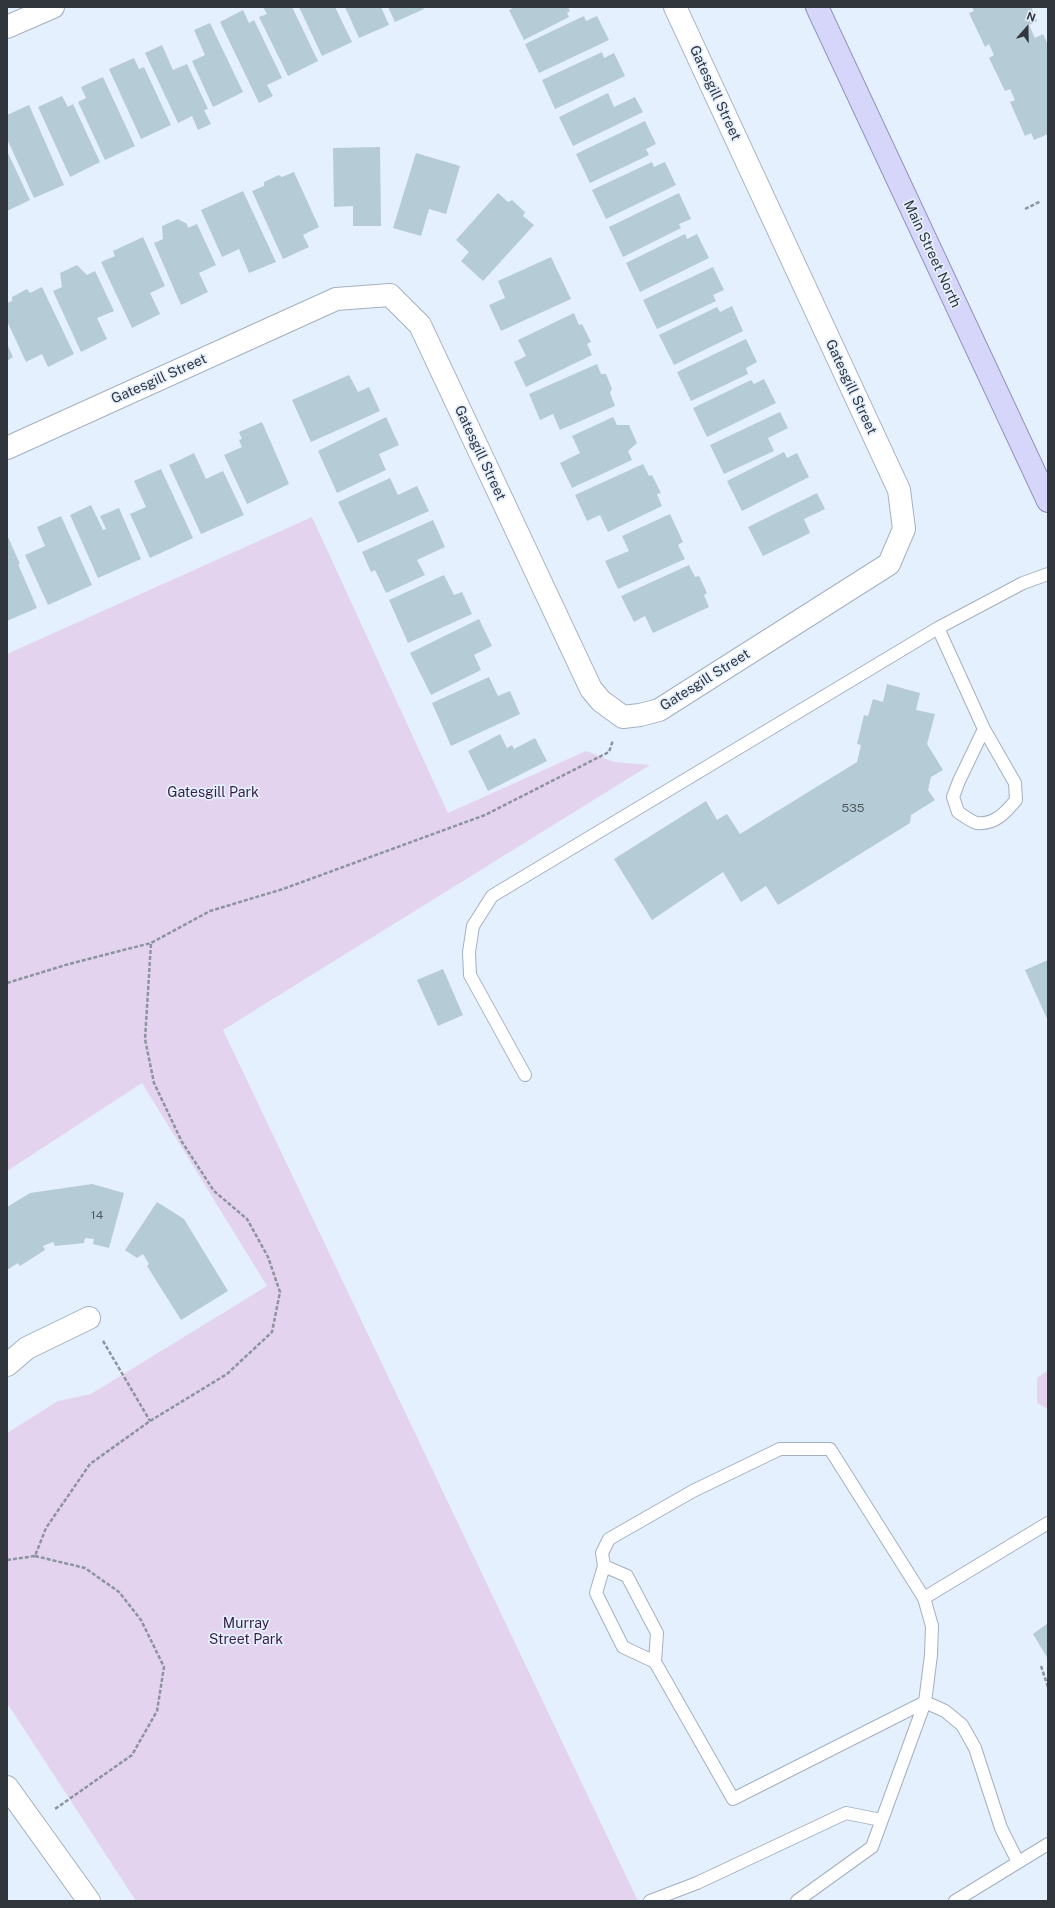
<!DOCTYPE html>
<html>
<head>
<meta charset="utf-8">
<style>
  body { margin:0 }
  #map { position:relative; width:1055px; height:1908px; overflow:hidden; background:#e5f0fe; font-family:"Public Sans",sans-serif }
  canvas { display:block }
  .frame { position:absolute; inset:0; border:8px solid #31363d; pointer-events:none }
  .north { position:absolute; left:1007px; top:8px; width:40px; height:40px; -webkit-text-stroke:3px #e5f0fe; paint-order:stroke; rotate:20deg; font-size:11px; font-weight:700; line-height:16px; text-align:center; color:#31363d }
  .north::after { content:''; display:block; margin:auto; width:14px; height:18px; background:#31363d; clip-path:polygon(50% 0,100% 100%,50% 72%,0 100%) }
</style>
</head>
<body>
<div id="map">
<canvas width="1055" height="1908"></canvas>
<div class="frame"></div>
<div class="north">N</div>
</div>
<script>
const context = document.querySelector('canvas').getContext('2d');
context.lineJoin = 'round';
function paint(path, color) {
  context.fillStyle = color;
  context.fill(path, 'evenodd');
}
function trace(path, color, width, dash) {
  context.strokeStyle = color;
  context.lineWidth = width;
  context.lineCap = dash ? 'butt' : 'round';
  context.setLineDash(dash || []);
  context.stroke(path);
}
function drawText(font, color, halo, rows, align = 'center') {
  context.font = font + ' "Public Sans",sans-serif';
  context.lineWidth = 3.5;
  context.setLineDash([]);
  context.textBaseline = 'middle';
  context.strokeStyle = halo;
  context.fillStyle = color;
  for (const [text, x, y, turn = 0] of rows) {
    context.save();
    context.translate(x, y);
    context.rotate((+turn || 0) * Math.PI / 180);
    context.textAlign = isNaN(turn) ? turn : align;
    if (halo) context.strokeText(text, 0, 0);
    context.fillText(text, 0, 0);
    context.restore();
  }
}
paint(new Path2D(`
  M312,517l136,296 138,-62 28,11 36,3 -427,265 415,871h-502l-129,-198v-270l51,-32 33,-7 176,-108 -125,-203 -135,88v-517z
  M1048,1370v39l-11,-6v-25z`), '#e3d3ef');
paint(new Path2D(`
  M263,7h29l26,54 -30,15 -29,-59 8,-3z
  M299,7h36l17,35 -30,14z
  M345,7h36l8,18 -30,13z
  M388,7h35l1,2 -29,13z
  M515,7h53l2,4 -3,2 2,4 -45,23 -15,-30z
  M972,7h59l6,14 -8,4 6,13 8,-4 5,11v89l-14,6 -3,-7 -6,3 -15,-34 5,-2 -5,-11 -5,2 -16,-33 5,-3 -5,-11 -4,3 -16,-34 5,-2z
  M243,10l6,13 5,-3 28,58 -15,7 6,11 -14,7 -39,-81z
  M584,16l2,5 11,-5 12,24 -70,33 -14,-29z
  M210,23l33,69 -30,15 -21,-46 13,-6 -11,-25z
  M162,45l11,25 14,-6 21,45 -4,1 7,14 -13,6 -6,-14 -14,7 -33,-70z
  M602,52l2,6 10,-5 11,23 -70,33 -13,-29z
  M134,58l5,11 5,-2 27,58 -30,14 -32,-70z
  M103,77l32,69 -30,14 -27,-58 8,-4 -5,-11z
  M608,93l6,14 21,-10 8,15 -70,34 -14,-29z
  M62,96l6,11 5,-3 27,58 -30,15 -32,-70z
  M29,105l35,80 -30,13 -27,-59v-24z
  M645,121l11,23 -10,5 3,6 -59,28 -14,-29z
  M380,147l1,79h-28v-20l-19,1 -1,-59z
  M7,151l23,49 -23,11z
  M416,153l44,13 -14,48 -17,-5 -8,27 -28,-8z
  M652,162l2,5 11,-5 11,23 -70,34 -14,-29z
  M294,172l25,55 -16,8 6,12 -26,12 -31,-68 12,-5v-4l15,-7 3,2z
  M243,191l33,71 -27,11 -10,-24 -17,8 -21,-47z
  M498,193l10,9 4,-2 13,12 -2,4 11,9 -51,56 -22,-20 8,-9 -13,-12z
  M679,193l12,26 -12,5 2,4 -58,29 -14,-30z
  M178,219l9,5 1,4 9,-4 19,41 -17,8 9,19 -27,13 -27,-62 9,-4 -1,-13z
  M685,234l2,5 10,-5 12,24 -69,34 -14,-29z
  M143,237l22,49 -15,7 10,21 -28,14 -31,-66 14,-6 -2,-5z
  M551,257l20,42 -70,32 -12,-26 16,-7 -7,-17z
  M77,265l10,10 8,-4 19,40 -17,7 10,21 -26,13 -28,-61 9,-4 -2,-14z
  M713,267l11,23 -11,5 3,6 -59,28 -14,-29z
  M42,287l32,67 -26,13 -6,-13 -16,8 -19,-41v-18l5,-2v-4l15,-8 3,4z
  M732,306l11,25 -69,34 -15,-30 58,-28 3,5z
  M574,313l5,12 3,-1 9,18 -4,2 5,11 -66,32 -12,-25 12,-6 -8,-16z
  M746,339l11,23 -11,6 2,6 -57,27 -14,-29z
  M7,344l6,13 -6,4z
  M597,364l4,10h5l6,15 -2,4 5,13 -55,24 -7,-16 -13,6 -11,-26z
  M349,375l9,17 11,-5 11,24 -69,31 -19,-42z
  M764,379l12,24 -69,34 -14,-29 58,-28 3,4z
  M780,412l8,16 -20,10 6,13 -50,23 -14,-29z
  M386,417l13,28 -20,9 7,16 -49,23 -19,-42z
  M613,417l4,8h12l8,18 -9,8 4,9 -60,28 -12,-25 20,-10 -8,-17z
  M262,422l27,62 -42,20 -23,-49 18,-8 -3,-7 3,-1 -3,-7z
  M784,452l3,6 10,-5 12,24 -67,34 -15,-30z
  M194,453l12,26 17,-8 21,44 -43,19 -32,-69z
  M643,464l6,12 3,-1 9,18 -4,1 5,12 -54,26 -8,-17 -13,6 -12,-26z
  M161,469l32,69 -43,20 -20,-44 16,-7 -12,-26z
  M390,478l8,17 19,-9 12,25 -71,32 -20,-41z
  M817,493l8,16 -21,10 6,14 -47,23 -15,-29z
  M91,505l12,25 3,-1 -6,-13 19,-8 22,51 -43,19 -28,-63z
  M670,514l13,28 -5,3 7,14 -67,30 -13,-28 24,-10 -7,-15z
  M61,516l31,69 -44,20 -23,-50 20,-9 -8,-19z
  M433,520l12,27 -28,13 8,15 -39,18 -11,-23 -4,2 -9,-20z
  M7,537h1l12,27h-2l19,44 -30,13z
  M689,565l6,12 4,-1 8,17 -3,2 5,12 -56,26 -8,-17 -11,6 -13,-26z
  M444,575l10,20 8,-3 10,22 -64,29 -19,-43z
  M479,619l13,27 -18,9 7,15 -50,25 -21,-42z
  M489,677l9,19 12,-5 10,23 -69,32 -19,-43z
  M887,684l33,9 -4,17 19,4 -8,30 16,26 -12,7 -3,13 7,10 -24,15 -1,8 -132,82 -12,-19 -25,16 -18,-30 -71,48 -38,-61 92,-58 11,19 10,-6 13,20 117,-72 4,-17 -4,-1 7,-29 4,1 5,-17 10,3z
  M500,734l7,14 5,-3 2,4 21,-11 12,23 -59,30 -20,-40z
  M1048,960v61l-23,-51z
  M443,969l20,46 -25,11 -21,-46z
  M92,1184l32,9 -15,55 -16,-4 1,-5 -9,-1 -1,5 -29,3 -2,-4 -10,4 2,4 -25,16 -2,-3 -11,7v-63l23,-14z
  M157,1202l27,17 44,72 -47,29 -34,-54 2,-2 -6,-10 -6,4 -12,-8z
  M1048,1623v36l-15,-25z`), '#b5cbd6');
const service = new Path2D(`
  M984,729l-25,52 -6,16 5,15c5,3 13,10 19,11 18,2 29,-11 39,-23l-1,-17 -31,-54 -46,-101 85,-45 25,-9
  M525,1075l-55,-100 -1,-23 4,-26 19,-30 446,-268
  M604,1566l23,10 30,57 -2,29
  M924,1598l124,-75
  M650,1901l47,-18 149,-70 35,7
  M797,1901l75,-54 53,-145 6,-47 1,-29 -8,-28 -94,-149h-50l-87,42 -84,48 -7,14 2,13 -8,27 27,54 32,15 78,137 192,-97 20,9 17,14 13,23 26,80 17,34
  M955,1901l93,-57`);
const minor = new Path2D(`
  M7,27l46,-20
  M7,448l329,-149 54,-4 30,30 171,364 10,12 22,16 17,-2 19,-5 230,-146 15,-35 -5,-39 -224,-483
  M7,1365l20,-17 62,-30
  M7,1787l82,114`);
const primary = new Path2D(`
  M817,7l231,494`);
trace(service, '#a3b0c1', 14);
trace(minor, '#a3b0c1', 24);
trace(primary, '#8a8cb6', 24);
trace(new Path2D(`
  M1025,209l16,-8
  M7,983l62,-19 82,-21 59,-32 73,-22 202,-74 124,-63 4,-12
  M103,1341l47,80
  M35,1556l50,12 34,24 22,28 23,47 -7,44 -25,44 -77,54
  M7,1560l28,-4 11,-28 44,-64 60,-43 77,-47 45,-42 8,-40 -12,-35 -21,-38 -33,-28 -32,-49 -28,-59 -9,-44 6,-96
  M1041,1666l7,21`), '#8c949f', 2.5, [4, 2]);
trace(service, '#fff', 12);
trace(minor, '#fff', 22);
trace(primary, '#d6d6fa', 22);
drawText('12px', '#525b63', null, [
  ["535",853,808],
  ["14",97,1215]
]);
drawText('14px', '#31363d', '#e5f0fe', [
  ["Gatesgill Street",715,93,65],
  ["Main Street North",932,254,65],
  ["Gatesgill Street",159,379,-24],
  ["Gatesgill Street",851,387,65],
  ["Gatesgill Street",480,453,65],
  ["Gatesgill Street",705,680,-32]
]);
drawText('14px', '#391f48', '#e5f0fe', [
  ["Gatesgill Park",213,793],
  ["Murray",246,1624],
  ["Street Park",246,1640]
]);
</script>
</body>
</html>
